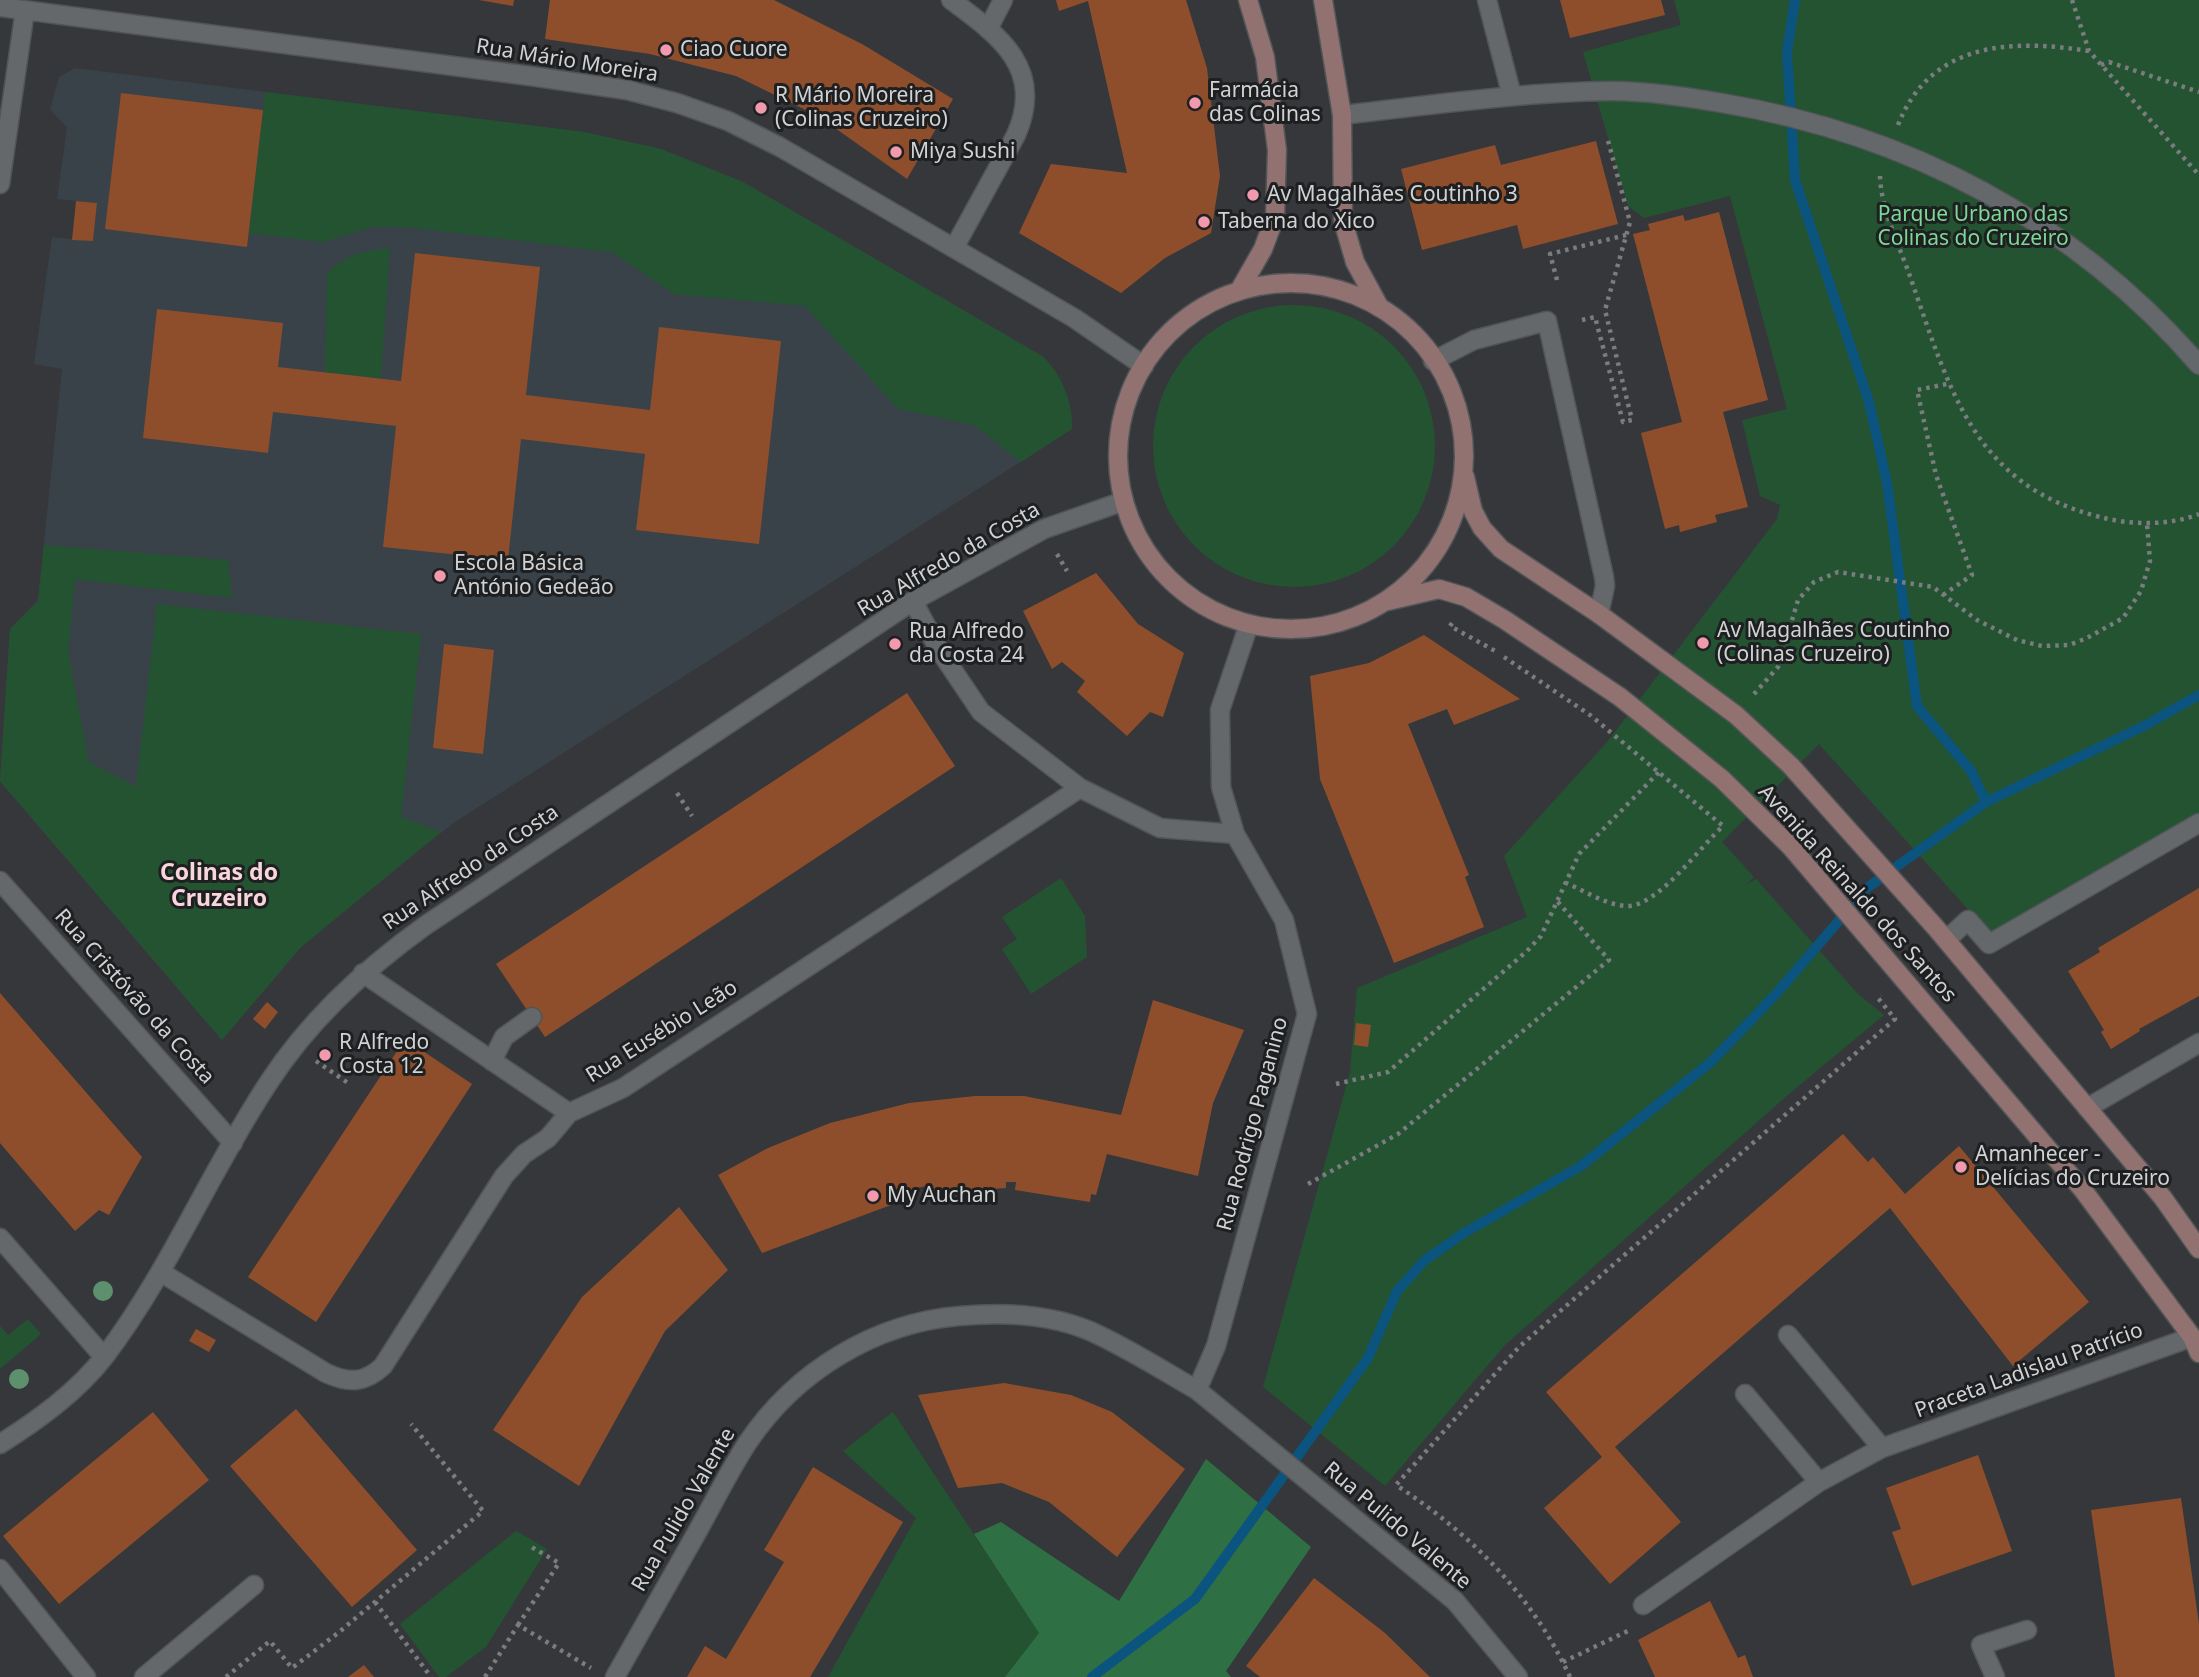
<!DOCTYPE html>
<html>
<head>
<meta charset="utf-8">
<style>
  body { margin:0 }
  canvas { display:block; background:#35373a }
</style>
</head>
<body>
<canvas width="2199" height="1677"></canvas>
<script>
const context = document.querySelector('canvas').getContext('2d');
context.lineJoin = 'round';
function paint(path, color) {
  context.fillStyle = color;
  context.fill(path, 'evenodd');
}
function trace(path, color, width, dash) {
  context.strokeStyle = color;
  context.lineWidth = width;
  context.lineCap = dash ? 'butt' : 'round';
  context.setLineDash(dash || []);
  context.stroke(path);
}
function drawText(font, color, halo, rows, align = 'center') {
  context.font = font + ' "Noto Sans",sans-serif';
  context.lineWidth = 6;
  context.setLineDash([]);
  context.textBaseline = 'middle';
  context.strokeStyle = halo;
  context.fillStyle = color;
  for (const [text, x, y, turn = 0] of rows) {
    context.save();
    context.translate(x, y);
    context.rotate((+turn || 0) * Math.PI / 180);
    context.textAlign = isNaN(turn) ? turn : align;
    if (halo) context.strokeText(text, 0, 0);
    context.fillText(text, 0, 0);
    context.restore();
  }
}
paint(new Path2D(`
  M75,68l509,64 77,17 82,33 299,174 15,18 13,31 2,24 -617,393 -68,52 -87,74 -78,92 -222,-259 10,-152 28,-29 24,-231 -28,-5 18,-127 41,4 4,-38 -40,-4 10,-71 -17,-19 9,-32z`), '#394248');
paint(new Path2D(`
  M1674,0h525v820l-206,117 -174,-193 -97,98 32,35 -8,8 10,-6 102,115 26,21 -95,79 -284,251 -120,141 -122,-99 87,-315 7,-84 170,-71 -23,-61 104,-115 169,-222 3,-14 -20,-9 -18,-76 45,-11 -57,-213 -86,22 -16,-12 -45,-154 98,-27z
  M265,92l319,40 77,17 82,33 299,174c20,18 31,47 30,73l-51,33 -47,-37 -76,-16 -93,-103 -131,-12 -62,-42 -206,-25h-34l-49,15 -74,-9z
  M390,248l-9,131 -56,-7 2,-98c18,-20 37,-23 63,-26z
  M1153 446a141 141 0 1 1 282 0a141 141 0 1 1-282 0Z
  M44,545l184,15 4,38 -157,-19 -7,73 21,110 47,25 21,-183 264,30 -20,183 40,15 -141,116 -78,92 -222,-259 10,-152 28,-28z
  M1061,878l24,38 2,41 -56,37 -29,-45 15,-10 -15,-22z
  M28,1319l13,15 -41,35v-43l8,9z
  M893,1412l146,221 -34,44h-177l88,-159 -73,-67z
  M516,1531l31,18 -61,98 -40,30h-7l-39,-53z`), '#245332');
paint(new Path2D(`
  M1206,1459l105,88 -85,124 5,6h-226l34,-44 -65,-99 27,-12 118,79z`), '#2e7044');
trace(new Path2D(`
  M1986,802l160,-77 53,-30
  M1092,1677l103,-78 173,-241 29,-67 28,-31 39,-27 117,-67 130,-104 65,-68 91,-106 119,-86 -15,-31 -54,-65 -30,-223 -18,-81 -74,-222 -8,-128 8,-52`), '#0b5480', 10);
paint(new Path2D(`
  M479,0h35l-1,6z
  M550,0h224l88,44 91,55 -46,80 -89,-63 -82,-40 -86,-22 -105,-15z
  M1056,0h130l21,68 13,108 -9,57 -46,25 -44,35 -102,-60 32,-69 76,9 -39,-172 -29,10z
  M1560,0h101l4,15 -95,23z
  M121,93l142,17 -16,137 -142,-18z
  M1596,141l22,83 -95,25 -6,-24 -95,25 -21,-81 94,-24 6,20z
  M76,201l21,2 -4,38 -21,-1z
  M1719,212l49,188 -45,12 25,95 -33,8 2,7 -37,10 -1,-7 -14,4 -24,-96 41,-11 -49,-188 17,-4 -2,-6 35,-9 2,6z
  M415,253l125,14 -14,128 124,15 9,-83 122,14 -22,203 -123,-14 9,-76 -124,-15 -13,121 -125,-13 13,-121 -123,-14 -5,41 -125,-15 14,-129 126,14 -5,44 123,14z
  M1096,573l42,51 46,29 -21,64 -13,-5 -23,24 -50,-44 8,-11 -23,-19 -10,7 -29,-58z
  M1424,635l96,64 -66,26 -7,-16 -39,15 61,151 -4,2 19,50 -90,36 -74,-184 -10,-103 59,-13z
  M444,644l50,6 -11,104 -50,-6z
  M907,693l48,73 -410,271 -49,-73z
  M2199,888v108l-60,33 1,2 -29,18 -10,-17 3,-2 -36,-59 32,-19 -2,-4z
  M0,993l142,164 -33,58 -10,-5 -24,21 -75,-88z
  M1153,1000l91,30 -31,73 -15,73 -91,-22 -11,41 -5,-1 -1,8 -75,-12 1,-8h-10v6l-76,5 -3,-7 -40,8 4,11 -129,48 -44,-78 50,-27 62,-25 79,-20 66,-7h49l97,19z
  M267,1002l11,10 -13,17 -12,-10z
  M1356,1023l15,2 -3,22 -14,-2z
  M405,1039l67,45 -156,238 -68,-45z
  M1843,1134l25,28 5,-5 32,37 54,-48 130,156 -76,64 -123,-158 -275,239 66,75 -71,62 -66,-76 58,-51 -56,-65z
  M679,1207l49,63 -63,61 -86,155 -86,-56 89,-133z
  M196,1329l20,11 -7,12 -20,-11z
  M1004,1383l67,12 41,17 73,57 -68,88 -68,-55 -47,-19 -44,5 -40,-93z
  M296,1409l121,141 -65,57 -122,-141z
  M153,1412l56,68 -150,124 -56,-68z
  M1978,1455l34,96 -100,35 -20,-54 9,-3 -15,-41z
  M813,1467l90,55 -93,155h-123l18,-31 21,13 58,-97 -20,-12z
  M2181,1498l18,126v53h-84l-24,-167z
  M1314,1578l71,55 45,44h-170l-14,-11z
  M1710,1601l28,57 7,-3 8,22h-98l-17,-37z
  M364,1665l10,12h-26z`), '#8e4e2b');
const service = new Path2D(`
  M988,29l15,-29
  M1433,361l41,-21 73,-19 57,256 1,9 -6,28
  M492,1061l12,-24 28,-20`);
const pedestrian = new Path2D(`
  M1946,940l22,-20 21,24 210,-121`);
const minor = new Path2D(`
  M951,0c49,36 94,69 65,135l-62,113
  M1487,0l25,96
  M0,7l530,69 97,14 50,13 51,18 52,26 294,171 70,48
  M1342,115c90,-10 179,-23 269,-24 37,0 75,6 111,12 185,31 353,118 477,262
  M0,184l25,-174
  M913,601l25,47 43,64 99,76 80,40 75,6
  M1249,624l-29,86 1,77 14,47 49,86 23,94 -91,332 -19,44 258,211 63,76
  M0,881l233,262
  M363,973l206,140
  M2087,1108l112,-65
  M0,1238l104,119
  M162,1273l164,100c22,10 38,11 57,-7l121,-190 20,-22 24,-16 21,-25 54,-25 457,-300
  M1745,1394l74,88 63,-34 -94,-113
  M0,1444c38,-24 77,-52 105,-88 65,-86 105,-185 164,-274 41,-63 97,-114 157,-157l487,-324 131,-72 80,-28
  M1882,1448l310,-111
  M0,1569l86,108
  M1643,1605l176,-123
  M144,1677l110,-92
  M615,1677c27,-48 54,-95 81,-143 17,-30 33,-63 52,-92 48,-71 127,-119 211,-126 43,-4 91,-2 131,15 36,16 72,39 107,59
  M1995,1677l-14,-32 46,-15`);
const secondary = new Path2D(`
  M1323,0l19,115 1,106 12,41 25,46
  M1118 456a173 173 0 1 1 346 0a173 173 0 1 1-346 0Z
  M1239,291l24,-42 12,-32 2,-67 -12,-93 -17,-57
  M1465,477l8,34 9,17 19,21 98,65 137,101 55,51 145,162 227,270 36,51
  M1388,601l51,-12 27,8 39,23 115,77 102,82 68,67 293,344 109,147 7,16`);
trace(service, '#525557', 21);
trace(pedestrian, '#525557', 21);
trace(minor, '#525557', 21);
trace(secondary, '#525557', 21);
trace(new Path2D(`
  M2072,0l17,51 110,124
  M2101,65l8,-3 90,30
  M1898,125c33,-84 114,-86 191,-74
  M1880,176c1,35 21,73 32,106 38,109 63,204 188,235 30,8 69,9 99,-3
  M1557,280l-7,-26 76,-19
  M1582,320l13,-3 28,105 9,-2 -27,-110 25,-88 -23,-85
  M1057,554l10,17
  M1943,595l29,-20 -36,-100 -19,-85 30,-6
  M1452,623l-2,3 47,26
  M1504,657l86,58 133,111c-23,21 -67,83 -98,80 -21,-2 -42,-16 -61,-24
  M1754,694l24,-27 20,-67 16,-18 24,-10 95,15 44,33 40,20 25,6 27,-1 18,-7 36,-20 18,-27 9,-30 -3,-37
  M677,793l15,23
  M316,1061l32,22
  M1336,1084l52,-12 139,-121 14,-15 38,-82 81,-83
  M1308,1184l90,-50 211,-174 -52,-59
  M375,1602l56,75
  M518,1625l41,-62 -31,-18
  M1563,1662l69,-33
  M226,1677l44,-36 22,27 46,-35 145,-122 -72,-87
  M485,1677l33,-52 73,43
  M1570,1677c-38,-82 -99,-143 -174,-192l123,-138 376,-328 -17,-21 3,-3`), '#7a7c7f', 4.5, [3.5, 5]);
trace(service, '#64686a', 18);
trace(pedestrian, '#64686a', 18);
trace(minor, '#64686a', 18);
trace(secondary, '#927271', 18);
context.fillStyle = '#5d906d';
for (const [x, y] of [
  [103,1291],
  [19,1379]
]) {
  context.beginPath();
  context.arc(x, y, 10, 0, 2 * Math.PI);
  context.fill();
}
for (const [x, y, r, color] of [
  [666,50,7,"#f29aad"],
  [1195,103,7,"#f29aad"],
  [761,108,7,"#f29aad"],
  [896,152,7,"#f29aad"],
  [1253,195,7,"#f29aad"],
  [1204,222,7,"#f29aad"],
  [440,576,7,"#f29aad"],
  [1703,643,7,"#f29aad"],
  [895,644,7,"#f29aad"],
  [325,1055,7,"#f29aad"],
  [1961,1167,7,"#f29aad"],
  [873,1196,7,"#f29aad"]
]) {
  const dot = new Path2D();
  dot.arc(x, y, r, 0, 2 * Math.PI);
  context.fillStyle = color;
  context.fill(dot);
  trace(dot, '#1d1f20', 2.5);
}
drawText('21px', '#d0d2d4', '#1d1f20', [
  ["Ciao Cuore",680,50],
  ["Farmácia",1209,91],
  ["das Colinas",1209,115],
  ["R Mário Moreira",775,96],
  ["(Colinas Cruzeiro)",775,120],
  ["Miya Sushi",910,152],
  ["Av Magalhães Coutinho 3",1267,195],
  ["Taberna do Xico",1218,222],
  ["Escola Básica",454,564],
  ["António Gedeão",454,588],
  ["Av Magalhães Coutinho",1717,631],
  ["(Colinas Cruzeiro)",1717,655],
  ["Rua Alfredo",909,632],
  ["da Costa 24",909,656],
  ["R Alfredo",339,1043],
  ["Costa 12",339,1067],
  ["Amanhecer -",1975,1155],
  ["Delícias do Cruzeiro",1975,1179],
  ["My Auchan",887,1196]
], 'left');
drawText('21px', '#d0d2d4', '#1d1f20', [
  ["Rua Mário Moreira",567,61,9],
  ["Rua Alfredo da Costa",949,560,-30],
  ["Rua Alfredo da Costa",471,868,-34],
  ["Avenida Reinaldo dos Santos",1857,894,48],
  ["Rua Cristóvão da Costa",134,997,48],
  ["Rua Eusébio Leão",662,1032,-32],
  ["Rua Rodrigo Paganino",1253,1124,-75],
  ["Praceta Ladislau Patrício",2029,1371,-20],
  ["Rua Pulido Valente",684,1510,-60],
  ["Rua Pulido Valente",1397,1526,40]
]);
drawText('21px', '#7dd896', '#1d1f20', [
  ["Parque Urbano das",1973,215],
  ["Colinas do Cruzeiro",1973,239]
]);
drawText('bold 23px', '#f9d6dc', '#1d1f20', [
  ["Colinas do",219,873],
  ["Cruzeiro",219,899]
]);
</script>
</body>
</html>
